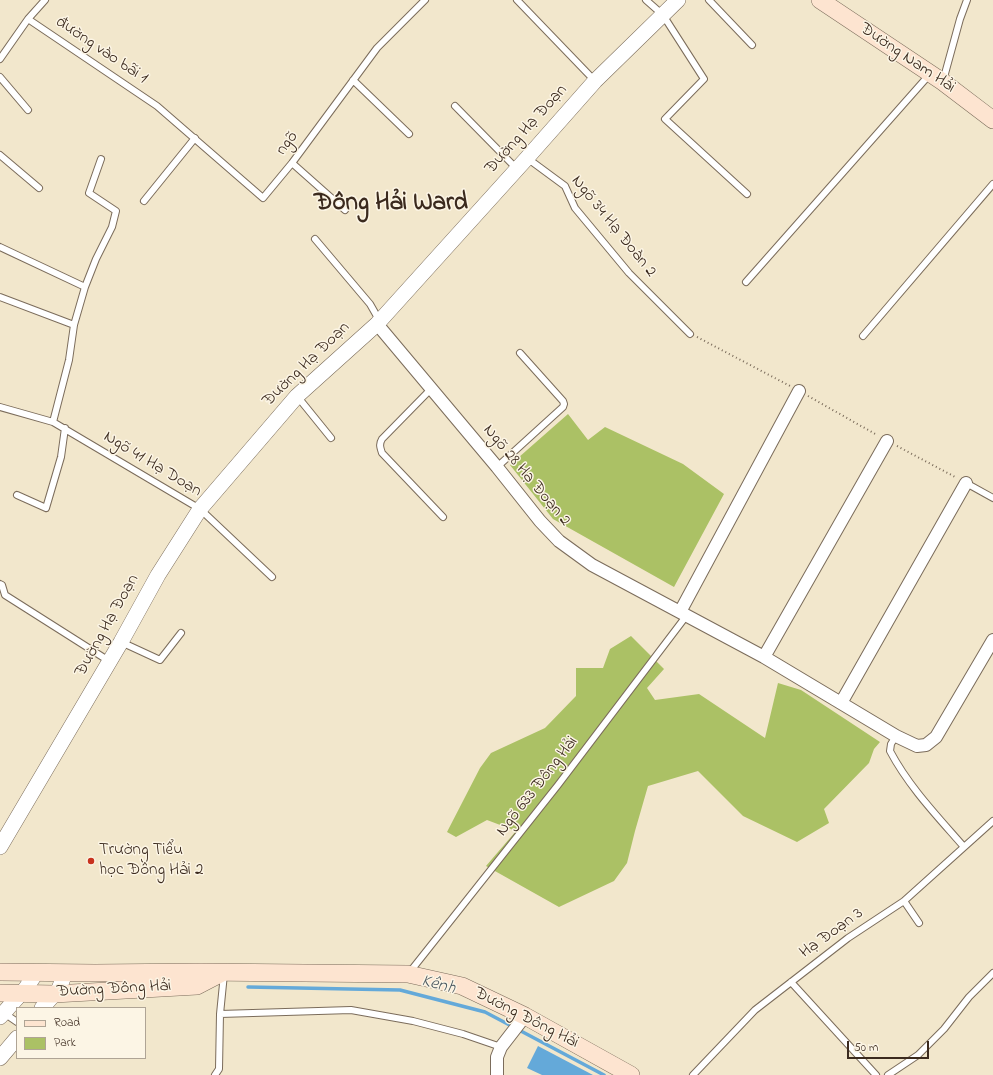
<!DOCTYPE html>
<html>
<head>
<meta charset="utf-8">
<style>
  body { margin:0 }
  #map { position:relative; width:993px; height:1075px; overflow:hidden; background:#f2e7cc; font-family:"Indie Flower",sans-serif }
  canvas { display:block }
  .legend { position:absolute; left:16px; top:1007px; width:130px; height:52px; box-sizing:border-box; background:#fcf5e5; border:1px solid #afa495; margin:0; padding:5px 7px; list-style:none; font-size:12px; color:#3b2a1e }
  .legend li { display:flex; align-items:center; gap:8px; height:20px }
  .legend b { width:20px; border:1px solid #afa495 }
  .scale { position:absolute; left:847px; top:1041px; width:82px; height:18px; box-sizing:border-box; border:2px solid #3b2a1e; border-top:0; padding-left:5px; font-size:12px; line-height:14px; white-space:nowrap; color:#3b2a1e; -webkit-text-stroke:3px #fcf5e5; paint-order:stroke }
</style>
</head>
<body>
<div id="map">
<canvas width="993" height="1075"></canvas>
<ul class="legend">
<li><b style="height:5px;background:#fde4d0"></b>Road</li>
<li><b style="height:11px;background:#abc165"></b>Park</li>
</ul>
<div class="scale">50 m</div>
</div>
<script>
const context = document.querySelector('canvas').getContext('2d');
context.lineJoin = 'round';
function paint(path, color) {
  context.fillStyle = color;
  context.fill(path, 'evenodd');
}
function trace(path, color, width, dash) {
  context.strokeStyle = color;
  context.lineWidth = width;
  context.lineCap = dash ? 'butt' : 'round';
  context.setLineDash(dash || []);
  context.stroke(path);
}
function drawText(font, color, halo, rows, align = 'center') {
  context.font = font + ' "Indie Flower",sans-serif';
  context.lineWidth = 3;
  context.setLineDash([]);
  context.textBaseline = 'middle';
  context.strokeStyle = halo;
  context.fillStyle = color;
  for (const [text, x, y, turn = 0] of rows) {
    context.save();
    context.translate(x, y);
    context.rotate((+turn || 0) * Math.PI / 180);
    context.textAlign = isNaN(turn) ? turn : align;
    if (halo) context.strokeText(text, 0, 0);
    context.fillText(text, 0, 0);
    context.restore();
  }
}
paint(new Path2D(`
  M568,414l20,26 17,-13 78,37 41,30 -50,93 -121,-68 -43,-54z
  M631,636l33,33 -17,19 8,12 44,-6 66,44 13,-55 23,7 79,52 -6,7 -5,14 -45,46 5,14 -32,19 -54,-26 -45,-45 -50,15 -13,45 -8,32 -13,18 -55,26 -73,-41 30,-35 -29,-11 -31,17 -9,-5 33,-64 11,-15 54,-25 31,-32v-28h27l7,-19z`), '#abc165');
paint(new Path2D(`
  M538,1046l55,29h-51l-15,-7z`), '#64a9d9');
trace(new Path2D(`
  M248,987l152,3 85,22 119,63`), '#64a9d9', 3.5);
const service = new Path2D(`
  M517,0l78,81
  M646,0l17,15 41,64 -39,40 82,75
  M709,0l43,45
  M28,19l129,87 106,92 29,-35 85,-115 48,-48
  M0,59l28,-40 17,-19
  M0,77l28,33
  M353,80l56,54
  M943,81l17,-62 7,-19
  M455,106l62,63
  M0,155l39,33
  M527,158l38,28 10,22 54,65 61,61
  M292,163l53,47
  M144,201l51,-63
  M315,239l55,65 8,14 -1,3
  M0,247l85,40
  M746,282l184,-208
  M0,297l74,28
  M863,336l130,-152
  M431,389l-49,50c-3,5 -2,8 0,14l61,64
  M297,396l34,42
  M0,407l53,15 147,87 72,68
  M53,422l16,-62 5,-35 11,-38 11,-28 16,-32 4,-16 -27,-18 12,-34
  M497,467l66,-60 1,-3 -1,-3 -43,-48
  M966,483l27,15
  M17,495l29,13 15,-51 4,-29
  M0,584l2,1 3,10 104,66
  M121,642l39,18 21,-27
  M896,736l-5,8 -1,7c19,36 48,66 74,96
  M904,901l15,22
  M409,973l149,-188 129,-170
  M791,982l85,93
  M4,1013l13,9
  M220,1014l131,-4 62,11 50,13 38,13
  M215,1075l4,-6 1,-55 4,-40
  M693,1075l62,-65 93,-72 56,-37 89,-80
  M888,1075l30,-20 26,-26 25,-32 24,-24`);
const minor = new Path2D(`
  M377,324l120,143 43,54 19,20 33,24 172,92 132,79 21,10 9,-1 10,-8 57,-97
  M680,612l119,-221
  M764,657l123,-216
  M841,703l125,-220
  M497,1075v-18l4,-10 24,-31`);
const tertiary = new Path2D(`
  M0,847l121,-205 37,-67 42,-66 97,-113 80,-72 150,-166 68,-77 83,-81
  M42,1008l17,-19 6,-16
  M0,1017l26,-29 10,-15
  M0,1058l17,-20`);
const secondary = new Path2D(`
  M820,0l123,82 50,38
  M0,972l95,1 106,-1 207,2 54,12 63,30 106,59
  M0,993l54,1 143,-8 25,-13`);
trace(service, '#7b6c5b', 8);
trace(minor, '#7b6c5b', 14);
trace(tertiary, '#7b6c5b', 16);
trace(secondary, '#7b6c5b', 18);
trace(new Path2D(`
  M697,337l93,49
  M808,396l69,39
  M897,446l60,32`), '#7b6c5b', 2, [1, 3]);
trace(service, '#fff', 6);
trace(minor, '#fff', 12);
trace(tertiary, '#fff', 15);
trace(secondary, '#fde4d0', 17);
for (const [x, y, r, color] of [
  [91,861,4,"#c8321e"]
]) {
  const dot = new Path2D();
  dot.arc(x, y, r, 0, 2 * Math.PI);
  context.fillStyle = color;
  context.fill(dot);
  trace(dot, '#fcf5e5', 1.5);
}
drawText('17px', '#3b2a1e', '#fcf5e5', [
  ["đường vào bãi 1",101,51,34],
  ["Đường Nam Hải",907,59,34],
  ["Đường Hạ Đoạn",527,130,-48],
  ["ngõ",288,144,-53],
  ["Ngõ 34 Hạ Đoàn 2",613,227,51],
  ["Đường Hạ Đoạn",307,365,-44],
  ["Ngõ 41 Hạ Doạn",152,465,31],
  ["Ngõ 28 Hạ Đoạn 2",526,476,50],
  ["Đường Hạ Đoạn",108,626,-61],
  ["Ngõ 633 Đông Hải",538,787,-52],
  ["Hạ Đoạn 3",832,934,-36],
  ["Đường Đông Hải",114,990,-3],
  ["Đường Đông Hải",526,1019,27]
]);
drawText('17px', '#3b2a1e', '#fcf5e5', [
  ["Trường Tiểu",99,851],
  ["học Đông Hải 2",99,871]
], 'left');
drawText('italic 18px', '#49565f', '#fcf5e5', [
  ["Kênh",438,986,15]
]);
drawText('bold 25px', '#3b2a1e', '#fcf5e5', [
  ["Đông Hải Ward",391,205]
]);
</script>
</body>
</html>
